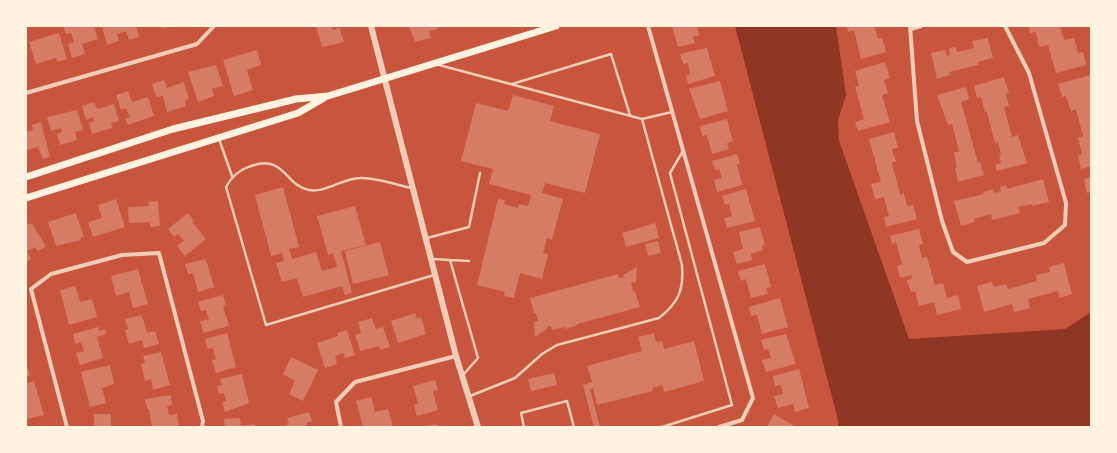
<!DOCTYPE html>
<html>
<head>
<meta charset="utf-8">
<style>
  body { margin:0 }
  #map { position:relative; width:1117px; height:453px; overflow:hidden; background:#c8553d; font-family:Signika,sans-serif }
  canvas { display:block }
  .frame { position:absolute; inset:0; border:27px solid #fff3e0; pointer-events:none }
</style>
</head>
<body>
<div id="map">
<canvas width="1117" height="453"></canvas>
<div class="frame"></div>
</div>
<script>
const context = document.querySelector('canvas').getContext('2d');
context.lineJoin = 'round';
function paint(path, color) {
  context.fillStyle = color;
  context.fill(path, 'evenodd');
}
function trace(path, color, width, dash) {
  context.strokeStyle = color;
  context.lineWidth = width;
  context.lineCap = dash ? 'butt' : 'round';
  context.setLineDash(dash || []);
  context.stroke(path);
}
paint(new Path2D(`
  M735,26h101l10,69 -8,25 1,21 70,198 156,-10 26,-17v115h-253v-7z`), '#8f3625');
paint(new Path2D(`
  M63,26h31l4,13 -16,5 3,10 -13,4 -4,-14 6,-2 -3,-9 -5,1z
  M102,26h34l3,11 -10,3 -3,-9 -9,3 2,7 -12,4z
  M161,26h11l-10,3z
  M316,26h16l1,4 7,-2 4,14 -22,5z
  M409,26h28l1,3 -9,2 2,7 -16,4z
  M672,26h25l2,9 -6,2 2,6 -17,4z
  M847,26h27l4,13 4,-1 4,14 -25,7 -7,-29 -6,2z
  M1029,26h31l4,14 10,-2 4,15 5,-1 3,13 -30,8 -8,-28 -9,2 -3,-15 -6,1z
  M59,33l8,26 -9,3 -2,-4 -20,6 -7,-22z
  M988,38l5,20 -15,4v3l-29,7 1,3 -13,4 -6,-26 14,-3 2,6 3,-1 -1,-7 7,-1 1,5 17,-4 -2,-7z
  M707,48l8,28 -27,8 -2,-9 4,-1 -2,-11 -5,1 -3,-10z
  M257,50l4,15 -14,5 6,20 -19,6 -11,-36z
  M885,62l5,16 -6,2 4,13 -6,2 8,27 -32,9 -3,-9 9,-3 -9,-32 4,-1 -4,-15z
  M216,65l7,21 -11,3 2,7 -16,6 -10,-30z
  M1090,75l1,91 -10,3 -3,-14 4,-1 -4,-16 5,-2 -7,-27 -5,2 -5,-15 -4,1 -4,-13z
  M1004,77l5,16 -3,1 3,12 -5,1 8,30 6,-2 9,28 -30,8 -2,-6 6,-2 -2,-7h2l-3,-14 -3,1 -8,-31h-2l-4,-15 -4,1 -3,-12z
  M164,80l3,8 17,-6 5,17 -4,1 1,6 -19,6 -4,-16 -7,1 -4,-13z
  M720,81l8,30 -28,8 -11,-30z
  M966,87l3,12 -8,3 17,61 2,-1 4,13 -26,7 -3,-14 2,-1 -3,-14 5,-2 -7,-27 -4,1 -11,-30z
  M128,91l4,11 16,-5 6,19 -26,9 -3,-6 5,-2 -4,-9 -5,2 -5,-15z
  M513,95l41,11 -4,15 50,13 -15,59 -40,-10 -3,10 21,6 -11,41 -5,-2 -4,15 5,1 -6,25 -22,-6 -6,25 -10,-2 1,-4 -28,-7 21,-86 7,1 -1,4 14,4 1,-4 9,2 3,-11 -42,-11 4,-15 -32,-8 15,-58 32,8z
  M94,102l3,7 17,-5 5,17 -8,2 1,5 -20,6 -3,-11 5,-2 -1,-4 -7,3 -4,-14z
  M77,110l6,20 -8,2 2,8 -17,5 -3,-11 5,-2 -1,-4 -10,3 -4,-14z
  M727,119l6,23 -6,1 2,6 -17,5 -5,-19 -5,1 -2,-10z
  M41,122l9,35 -7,2 -5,-12 -12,3v-18l7,-2 -1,-5z
  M894,132l4,16 -6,1 4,12 -4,2 8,31 4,-1 3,13 6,-1 4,14 -31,8 -2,-10 5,-1 -5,-19 -9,2 -4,-15 10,-2 -12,-43z
  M737,154l3,10h-3l5,21 -25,7 -3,-12 8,-2 -3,-9 -4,1 -3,-9z
  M1091,177v15l-4,1 -3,-14z
  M1043,179l6,23 -17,4v-2l-14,3 2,6 -28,7 -1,-6 -17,5 1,3 -14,4 -7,-25 30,-7 -1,-2 10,-3 1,4 7,-2 -1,-4 6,-2 1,4z
  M283,187l16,60 -10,2 3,10 24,-7 6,19 15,-4 -4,-14 -5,2 -11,-39 38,-10 11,39 -25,6 11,42 -7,2 -3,-9 -39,11 -6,-19 -15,4 -6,-19 8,-2 -2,-8 -11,3 -16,-61z
  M746,189l9,32 -28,7 -3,-10 8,-2 -3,-12 -4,1 -3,-9z
  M116,199l9,28 -32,10 -5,-15 14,-4 -4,-13z
  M158,201l2,25 -10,1v-5l-21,1 -1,-16 21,-1 -1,-4z
  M76,213l8,24 -4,1 1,2 -25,6 -8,-24z
  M188,213l6,8 -2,1 14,17 -21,17 -8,-10 7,-5 -6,-7 -4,3 -6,-8z
  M30,223l1,2 1,-1 14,22 -8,5 -3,-4 -8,4 4,8 -5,3v-37z
  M655,223l4,15 -33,9 -4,-14z
  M760,227l5,18 -3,1 1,4 -12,4 1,6 -15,4 -4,-12 10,-3 -4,-17z
  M919,229l4,15 -4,1 3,13 5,-1 8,28 8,-2 4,15 11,-3 3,14 -24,6 -3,-13 -15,4 -4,-15 -4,1 -4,-12 5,-1 -1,-4 -11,3 -3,-12 5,-2 -6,-22 -4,2 -2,-8z
  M658,241l3,12 -13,3 -3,-12z
  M380,242l9,33 -36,9 -8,-33z
  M206,259l8,28 -16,5 -5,-19 -5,1 -3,-10z
  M1064,263l8,31 -13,4 -1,-7 -30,8 2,9 -16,4 -2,-8 -28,8 -7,-26 15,-4 2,5 12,-3 2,5 29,-8 -1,-6 14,-3 -1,-5z
  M765,264l6,23 -5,1 2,6 -17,4 -5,-19 -5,2 -3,-10z
  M637,267l-1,15 -5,1 2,9 2,-1 5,16 -63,17 1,1 -13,4v-2l-13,3 -1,-4 -4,1v2l-12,8 -1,-15 4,-1 -2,-8h-2l-4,-15 88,-24 1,4 5,-1 -1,-2z
  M138,269l10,35 -15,4 -4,-16 -13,4 -5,-20z
  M75,286l5,16 12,-3 5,18 -28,8 -9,-35z
  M223,295l3,10 -3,1 6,20 -26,7 -3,-12 9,-2 -3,-9 -5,1 -3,-9z
  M780,298l8,29 -26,7 -5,-19 -6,1 -2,-9z
  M415,313l2,6 4,-2 5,17 -28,9 -7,-22z
  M142,315l5,18 8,-2 4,13 -15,4 -2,-8 -13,4 -4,-14 3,-1 -3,-10z
  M372,318l4,11 7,-2 7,20 -10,3 -1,-4 -19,5 -5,-16 6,-2 -3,-11z
  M98,327l1,4 6,-2 1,5 -9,3 6,21 -23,7 -4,-12 8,-2 -3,-9 -6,2 -2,-10z
  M347,330l8,25 -10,3 -2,-5 -8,3 2,8 -12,4 -8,-25 21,-7 -1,-3z
  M227,333l9,34 -20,6 -4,-13 4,-1 -3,-11 -5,1 -3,-10z
  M654,333l2,9 6,-1 2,8 30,-8 10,40 -40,11 -2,-7 -10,3 1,3 -56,14 -4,-17 -3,1 10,38h-6l-11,-42 9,-3 -5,-16 55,-15 -4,-14z
  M786,334l10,30 -30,8 -4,-12 9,-2 -3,-9 -4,1 -3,-10z
  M161,352l9,33 -17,5 -2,-11 -6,2 -4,-17 4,-1 -2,-7z
  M291,357l27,13 -15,31 -14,-7 6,-13 -12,-7z
  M26,362l4,13 -4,1z
  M110,365l4,19 -12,4 4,15 -16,4 -9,-35z
  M799,369l10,39 -14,4 -2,-8 -15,4 -4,-12 9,-2 -2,-9 -6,1 -2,-10z
  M554,373l3,12 -26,6 -3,-12z
  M242,374l7,29 -24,9 -3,-10 4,-1 -2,-8 -5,1 -2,-8 5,-1 -2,-6z
  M435,380l3,10 -5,1 5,19 -21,6 -3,-11 4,-1 -5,-18z
  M34,381l10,34 -17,4 -1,-35z
  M171,395l1,10 -5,1 2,9 8,-1 2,13h-27l-3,-18h-2l-2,-10z
  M371,397l4,15 13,-3 5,18h-30l-7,-26z
  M309,412l3,9 -6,2 1,4h-26l8,-3 -2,-6z
  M94,414h17v13h-17z
  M774,414l22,13h-27l-2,-1z
  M240,418l1,8 14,-2v3h-30l-1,-8z
  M437,424v3h-10v-1z`), '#d67c66');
trace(new Path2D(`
  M439,65l203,54 30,-7
  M512,84l99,-30 19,61
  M219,139l13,37
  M411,188c-13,-3 -38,-11 -51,-10 -17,0 -34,15 -51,12 -24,-4 -24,-36 -58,-24 -12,4 -19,10 -25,21l40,138 168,-50
  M427,238l42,-11 11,-54
  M432,259l18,1 28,98 -15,17
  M450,260l19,1
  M470,396l45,-18 27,-24 15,-9 102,-27c20,-16 25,-28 23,-53l-40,-146
  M524,427l-3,-14 46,-12 7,26
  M662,427l70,-22 -62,-232 13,-22`), '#f1ccb7', 2.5);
trace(new Path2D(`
  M648,26l105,372 -11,22 -23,7
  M910,26l7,95 25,100 11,31 14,10 77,-19 21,-18 1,-22 -37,-130 -24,-47
  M911,29l10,-3
  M26,93l171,-49 17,-18
  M67,427l-36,-138 20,-15 71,-19 37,-2 44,168 -1,6
  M341,427l-5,-25 19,-20 101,-26`), '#f1ccb7', 4);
trace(new Path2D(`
  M371,26l85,330 22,71`), '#f1ccb7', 6);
trace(new Path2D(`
  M26,177l147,-48 123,-30 32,-3 228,-70
  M26,198l272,-85 26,-15`), '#fff3e0', 7);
</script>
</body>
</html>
